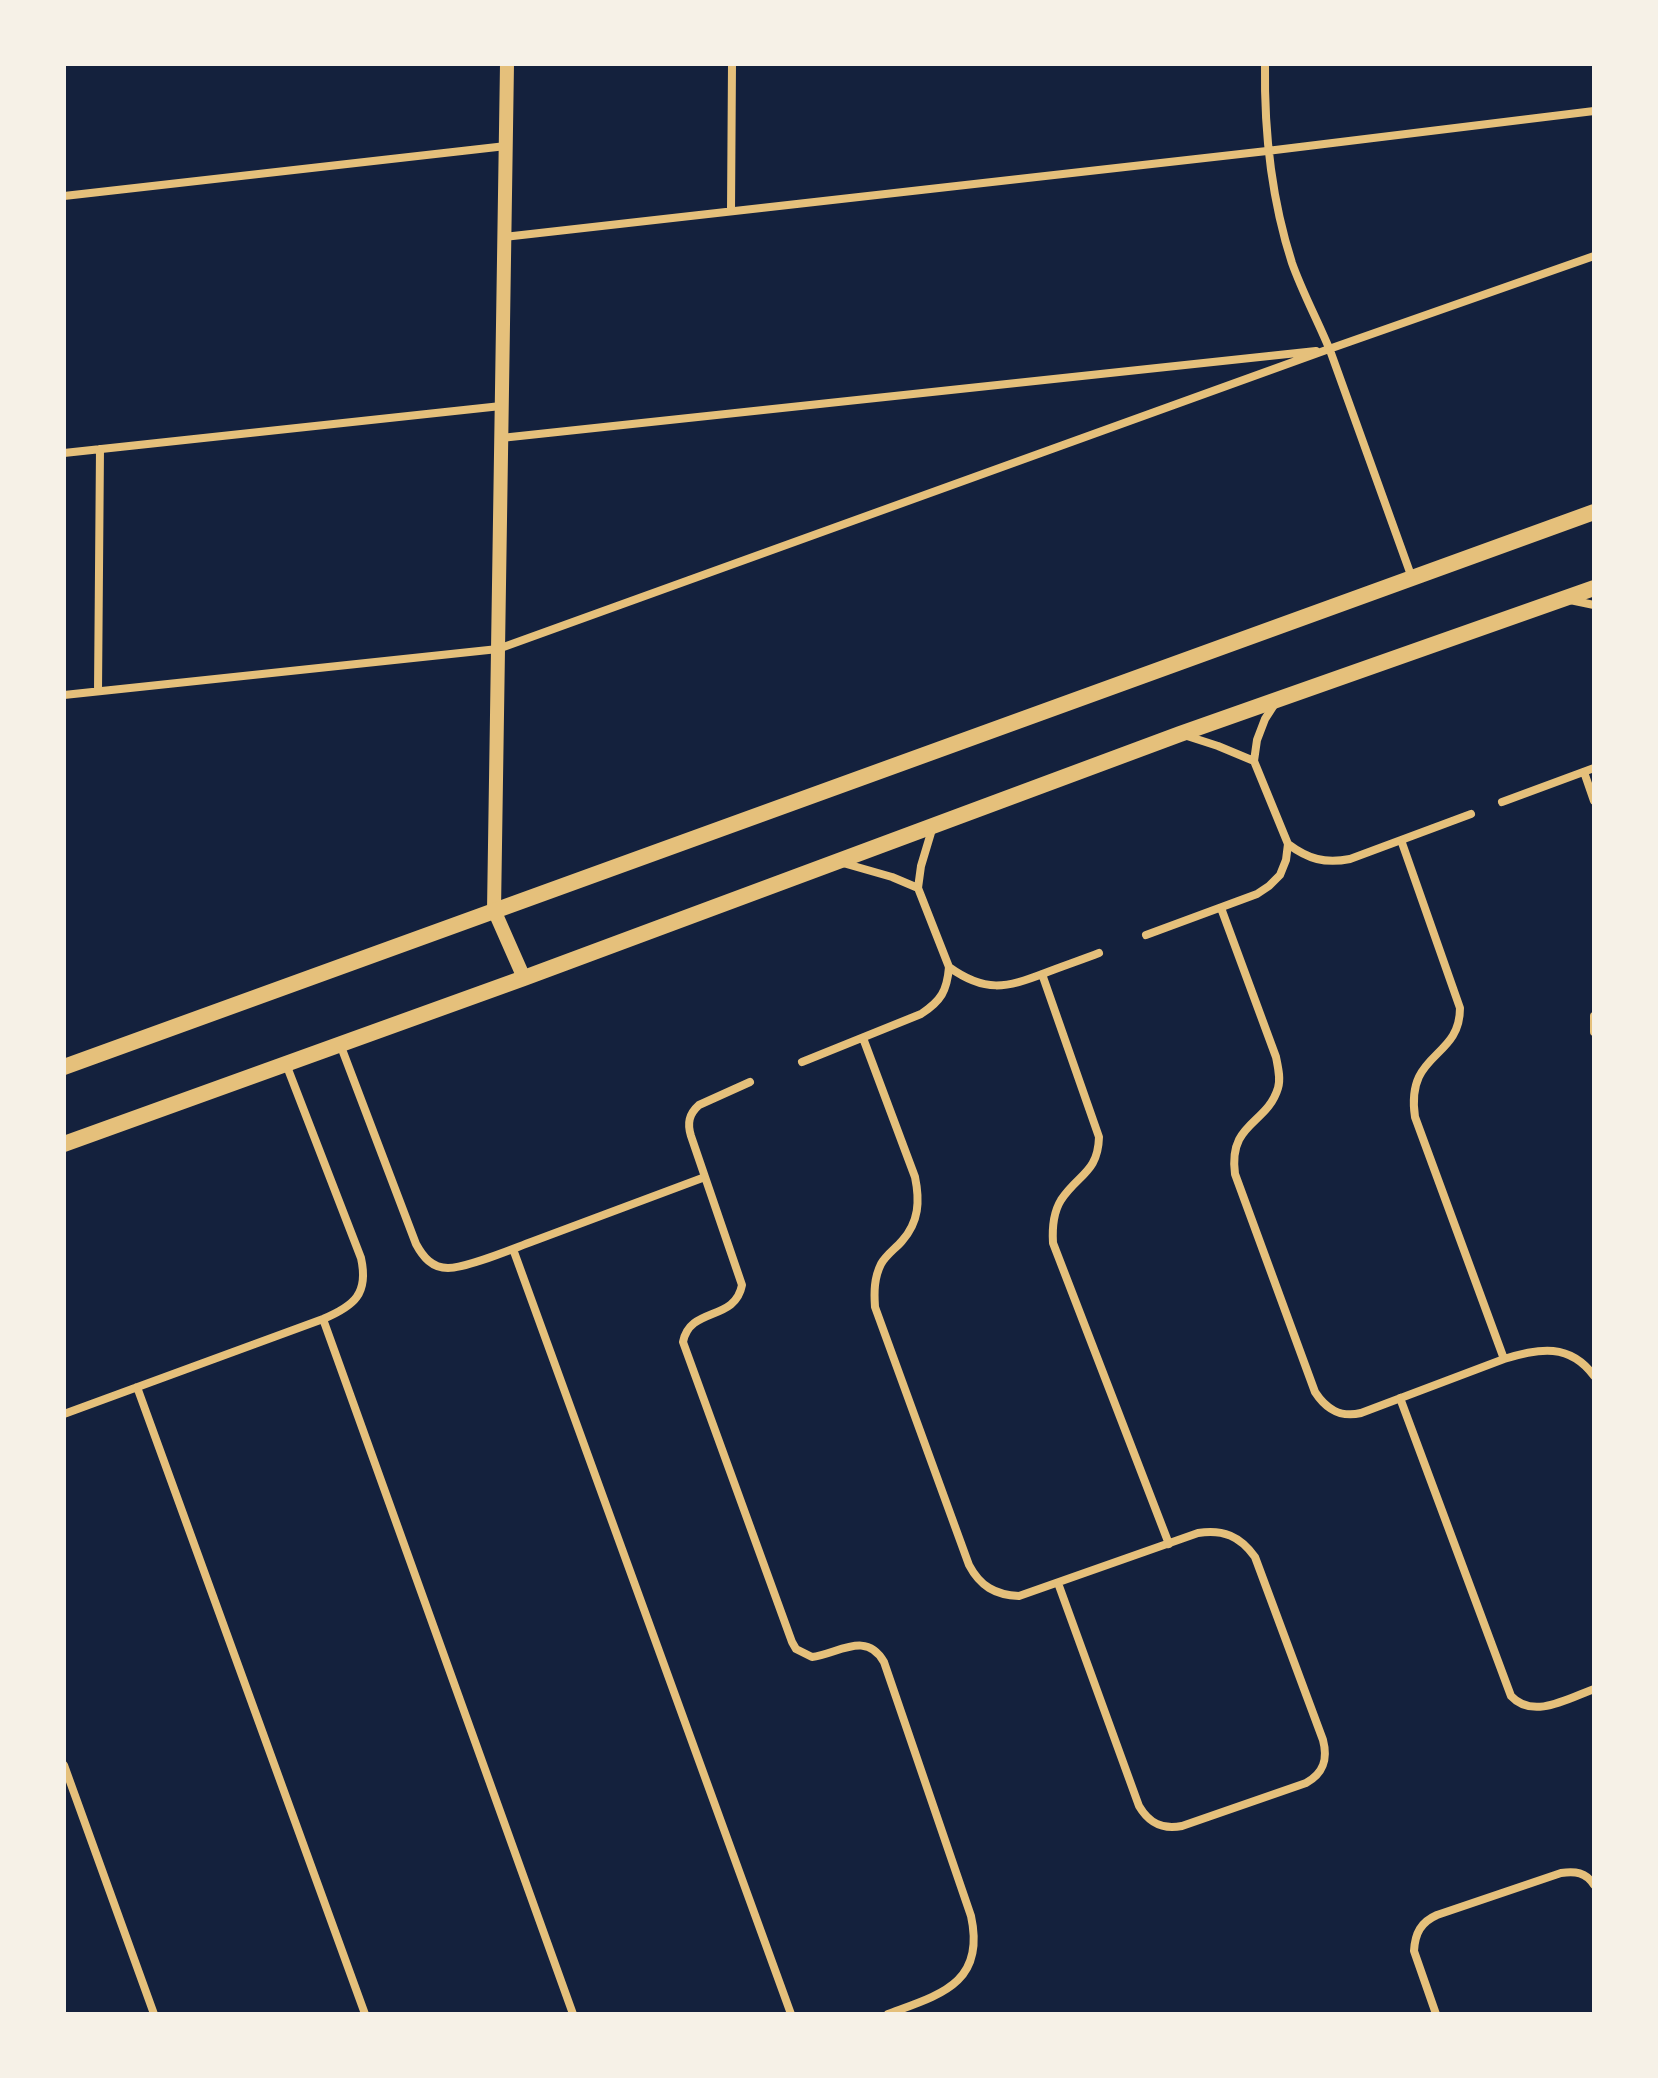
<!DOCTYPE html>
<html>
<head>
<meta charset="utf-8">
<style>
  body { margin:0 }
  #map { position:relative; width:1658px; height:2078px; overflow:hidden; background:#14213d; font-family:Lato,sans-serif }
  canvas { display:block }
  .frame { position:absolute; inset:0; border:66px solid #f6f1e7; pointer-events:none }
</style>
</head>
<body>
<div id="map">
<canvas width="1658" height="2078"></canvas>
<div class="frame"></div>
</div>
<script>
const context = document.querySelector('canvas').getContext('2d');
context.lineJoin = 'round';
function trace(path, color, width, dash) {
  context.strokeStyle = color;
  context.lineWidth = width;
  context.lineCap = dash ? 'butt' : 'round';
  context.setLineDash(dash || []);
  context.stroke(path);
}
trace(new Path2D(`
  M1265,64c-1,69 6,134 27,199 11,31 27,60 39,90 27,75 54,150 81,225
  M64,196l442,-50
  M731,210l1,-146
  M504,237l763,-86 327,-40
  M501,438l815,-87
  M64,453l437,-47
  M1570,600l24,5
  M98,691l2,-242
  M64,695l434,-46 831,-300 265,-93
  M1184,735l34,11 36,15
  M1584,772l10,29
  M1502,802l92,-34
  M1401,840l59,168c0,52 -55,43 -45,109l89,242
  M1288,844c20,15 37,20 62,15l121,-45
  M843,863l49,14 26,11
  M1221,908l55,149c2,10 5,22 2,31 -11,37 -50,34 -43,86l80,218c11,17 25,26 46,21l143,-54c35,-11 66,-16 90,17
  M1146,935l111,-41 12,-8 11,-11 6,-15 2,-16 -34,-83 3,-21 8,-21 9,-14
  M949,967c36,26 57,21 96,6 18,-7 36,-13 54,-20
  M1042,974l57,163c-1,36 -21,37 -38,63 -8,13 -9,27 -8,43l116,301
  M1594,1016v16
  M863,1038l52,139c5,24 4,45 -13,64 -7,8 -16,14 -21,23 -7,14 -7,28 -6,43l94,258c11,21 26,30 50,31l179,-63c25,-4 42,3 57,24l68,183c5,19 1,33 -17,43l-124,43c-20,4 -33,-3 -43,-20l-81,-223
  M340,1044l76,200c7,13 16,24 32,24 19,0 64,-19 83,-26 58,-22 116,-43 174,-65
  M802,1062l119,-48c20,-13 26,-23 28,-47l-31,-79 3,-22 12,-40
  M750,1082l-51,23c-10,9 -12,18 -8,31l51,149c-7,37 -52,21 -59,57l109,300 4,7 16,8c26,-3 54,-27 72,5l87,254c15,68 -32,79 -83,98
  M513,1249l278,765
  M323,1319l250,695
  M137,1387l228,627
  M1400,1398l111,298c22,24 58,2 83,-7
  M64,1414l259,-95c31,-13 46,-25 38,-61l-75,-194
  M64,1765l90,249
  M1436,2014l-22,-63c1,-18 7,-29 23,-36l124,-42c14,-2 25,-1 33,12`), '#e5c07b', 8);
trace(new Path2D(`
  M507,64l-13,846 30,68`), '#e5c07b', 14);
trace(new Path2D(`
  M64,1067l1530,-555
  M64,1144l460,-166 656,-244 414,-146`), '#e5c07b', 16);
</script>
</body>
</html>
